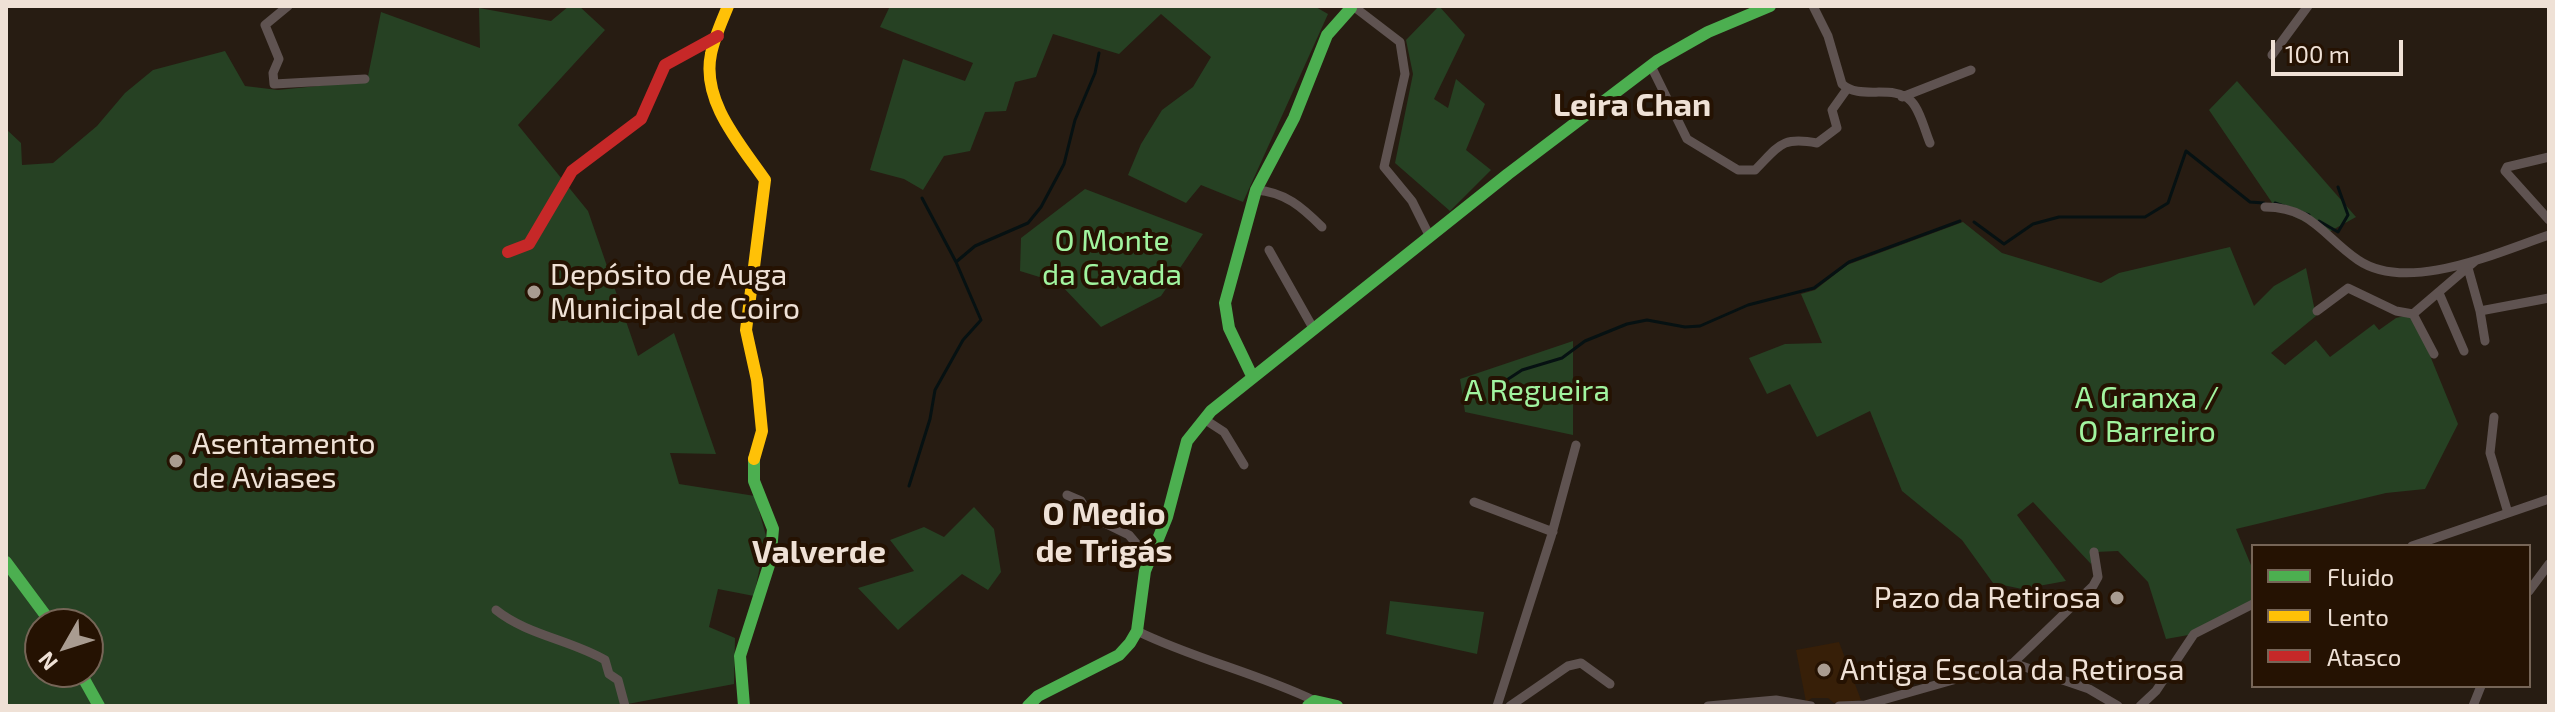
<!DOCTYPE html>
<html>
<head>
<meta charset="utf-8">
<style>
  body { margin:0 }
  #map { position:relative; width:2555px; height:712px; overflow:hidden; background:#271c12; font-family:"Exo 2",sans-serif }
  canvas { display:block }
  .frame { position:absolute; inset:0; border:8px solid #efe1d6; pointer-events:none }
  .legend { position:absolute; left:2251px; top:544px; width:280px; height:144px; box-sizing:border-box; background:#251202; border:2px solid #766557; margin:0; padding:10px 14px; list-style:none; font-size:24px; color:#efe1d6 }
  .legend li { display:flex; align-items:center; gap:16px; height:40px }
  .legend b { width:40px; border:2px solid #766557 }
  .north { position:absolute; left:24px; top:608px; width:80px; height:80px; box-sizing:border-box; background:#251202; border:2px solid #766557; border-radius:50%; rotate:231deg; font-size:22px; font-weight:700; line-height:32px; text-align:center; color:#efe1d6 }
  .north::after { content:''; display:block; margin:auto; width:28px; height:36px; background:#a99c91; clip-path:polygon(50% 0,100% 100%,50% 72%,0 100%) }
  .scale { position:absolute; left:2271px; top:40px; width:132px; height:36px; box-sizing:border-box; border:4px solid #efe1d6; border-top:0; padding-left:10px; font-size:24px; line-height:28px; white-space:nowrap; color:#efe1d6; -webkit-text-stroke:6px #251202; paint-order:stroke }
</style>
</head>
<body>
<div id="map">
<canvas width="2555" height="712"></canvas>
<div class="frame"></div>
<ul class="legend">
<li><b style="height:10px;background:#4caf50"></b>Fluido</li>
<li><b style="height:10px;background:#ffc107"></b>Lento</li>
<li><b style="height:10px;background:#c62828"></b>Atasco</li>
</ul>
<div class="north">N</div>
<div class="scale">100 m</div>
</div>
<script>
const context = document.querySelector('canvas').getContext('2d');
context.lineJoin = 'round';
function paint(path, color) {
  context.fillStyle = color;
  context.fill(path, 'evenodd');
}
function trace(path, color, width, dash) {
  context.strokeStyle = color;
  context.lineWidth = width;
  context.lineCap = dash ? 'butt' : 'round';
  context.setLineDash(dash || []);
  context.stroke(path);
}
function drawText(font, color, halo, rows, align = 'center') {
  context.font = font + ' "Exo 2",sans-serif';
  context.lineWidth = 8;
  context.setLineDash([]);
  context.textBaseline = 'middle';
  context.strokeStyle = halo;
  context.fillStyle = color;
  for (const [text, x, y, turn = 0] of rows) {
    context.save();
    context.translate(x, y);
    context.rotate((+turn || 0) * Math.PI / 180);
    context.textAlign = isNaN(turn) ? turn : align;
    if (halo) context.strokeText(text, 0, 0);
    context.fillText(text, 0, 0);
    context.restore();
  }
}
paint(new Path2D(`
  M1839,642l22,58 -27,3 -6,-5h-16l-6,4 -10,-52z`), '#371f08');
paint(new Path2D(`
  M569,6h10l26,24 -87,95 70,86 50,145 36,-23 42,121 -46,-1 9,31 76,12 11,40 -12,60 -36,-7 -9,38 26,11 -1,46 -117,22h-611v-577l15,14 1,22 31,-2 44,-37 28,-33 28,-23 72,-19 20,35 33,4 89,-9 14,-69 99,36 -1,-40 72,13zM40,624h48v48h-48z
  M890,6h424l14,8 -85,188 -42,-17 -15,18 -58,-28 13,-31 21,-34 31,-23 18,-30 -50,-43 -42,40 -66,-20 -17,43 -21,5 -9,29 -21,1 -15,39 -26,5 -21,34 -19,-11 -34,-9 33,-111 62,22 8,-18 -93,-36z
  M1439,6l26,29 -31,64 14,9 8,-29 29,25 -19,46 25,20 -41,41 -55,-48 18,-89 -7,-34z
  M2237,81l119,136 -29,16 -52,-26 -66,-97z
  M1085,189l118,45 -42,62 -60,31 -42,-44 -39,-12 1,-33z
  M1963,222l39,31 99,30 18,-10 111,-26 24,59 20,-20 32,-18 10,48 -45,37 14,12 31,-25 14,17 44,-33 5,6 17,-12 17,-4 45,110 -33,65 -39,4 -150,36 17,41v34l-59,30 -28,5 -18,-57 -30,-31 -23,1 -4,12 -58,-62 -16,13 49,66 -44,8 -29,-6 -31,-43 -60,-49 -32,-80 -53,26 -27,-53 -23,10 -18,-36 36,-14 37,-1 -21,-49 14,-4 32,-25z
  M1573,341v94l-108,-23 -5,-33z
  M974,507l20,22 7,43 -13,18 -26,-16 -64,56 -40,-42 56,-17 -24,-31 34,-13 20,10z
  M1390,601l94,11 -7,42 -91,-20z`), '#264123');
trace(new Path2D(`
  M922,198l34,64
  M2275,203l34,12
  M2319,221l19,11 10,-17 -10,-28
  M1974,222l30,22 29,-20 26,-7h86l23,-14 18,-52 64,51 14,1
  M1496,387l26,-17 40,-12 23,-17 42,-17 20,-4 38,7 15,-1 48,-21 66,-17 35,-26 111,-41
  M909,486l21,-67 5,-29 28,-50 18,-20 -25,-58 19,-16 53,-23 13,-16 23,-43 11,-44 20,-47 4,-20`), '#061112', 3);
trace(new Path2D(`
  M288,6l-23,19 14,34 -6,14 1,11 91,-5
  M1353,6l47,36 5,32 -21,93 28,34 18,36
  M1813,6l15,30 14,48c18,17 51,-1 69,17 9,9 14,30 19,42
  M2272,55l36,-49
  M1651,66l36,73 51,31h17c24,-24 26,-34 62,-27l20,-15 -5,-18 15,-21
  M1902,97l69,-27
  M2549,157l-42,10 -2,4 44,49
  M1256,190c29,2 46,17 66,37
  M2265,207c47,0 58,29 93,53 50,34 140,-8 191,-25
  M1269,250l44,78
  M2468,268l12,43 69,-13
  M2439,293l25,58
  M2317,311l31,-23 48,23 17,3 62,-53
  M2480,311l5,30
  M2413,314l21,40
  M2494,417l-4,36 18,60
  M1204,419l20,13 20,33
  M1067,495l14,6 9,15 39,19 21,25
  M1474,502l79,30
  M2412,546l137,-47
  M2529,591l20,-27
  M496,610c31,25 75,30 109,50l4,14 9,6 7,26
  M1137,631c57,28 120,42 178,70
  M2013,663l80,-77 5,-9 -4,-25
  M1497,706l54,-169 25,-92
  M1510,706l58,-40 13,-3 29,21
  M1708,706l68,-6 35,6
  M1839,706l26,-1 148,-42 76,26 29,17
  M2140,706l16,-15 38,-57 59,-30
  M2473,706l8,-20`), '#5f5351', 9);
trace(new Path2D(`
  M1252,376l-23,-48 -4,-25 31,-113 38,-72 33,-83 24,-27
  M6,562l46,62
  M80,672l19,34
  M744,706l-4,-50 30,-94 3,-33 -19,-48v-22
  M1028,706l10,-10 81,-41 11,-12 7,-12 8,-60 22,-54 20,-76 24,-30 297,-237 149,-113 51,-29 62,-26
  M1308,706l7,-5 22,5`), '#4caf50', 12);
trace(new Path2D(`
  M728,6c-6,15 -14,32 -17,48 -10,47 30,91 54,126l-19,150 11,50 5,51 -8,28`), '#ffc107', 12);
trace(new Path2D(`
  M508,252l21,-8 43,-73 69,-52 24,-54 53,-29`), '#c62828', 12);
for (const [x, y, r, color] of [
  [534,292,8,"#a99c91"],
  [176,461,8,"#a99c91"],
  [2117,598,8,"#a99c91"],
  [1824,670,8,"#a99c91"]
]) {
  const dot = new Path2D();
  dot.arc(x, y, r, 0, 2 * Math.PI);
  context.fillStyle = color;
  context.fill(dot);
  trace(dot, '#251202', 3);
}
drawText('30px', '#a1f49f', '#251202', [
  ["O Monte",1112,241],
  ["da Cavada",1112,275],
  ["A Regueira",1537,391],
  ["A Granxa /",2147,398],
  ["O Barreiro",2147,432]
]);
drawText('30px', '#efe1d6', '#251202', [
  ["Depósito de Auga",550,275],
  ["Municipal de Coiro",550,309],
  ["Asentamento",192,444],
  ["de Aviases",192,478],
  ["Pazo da Retirosa",2101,598,"right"],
  ["Antiga Escola da Retirosa",1840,670]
], 'left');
drawText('bold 32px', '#efe1d6', '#251202', [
  ["Leira Chan",1632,105],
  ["O Medio",1104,514],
  ["de Trigás",1104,551],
  ["Valverde",819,552]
]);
</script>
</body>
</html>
